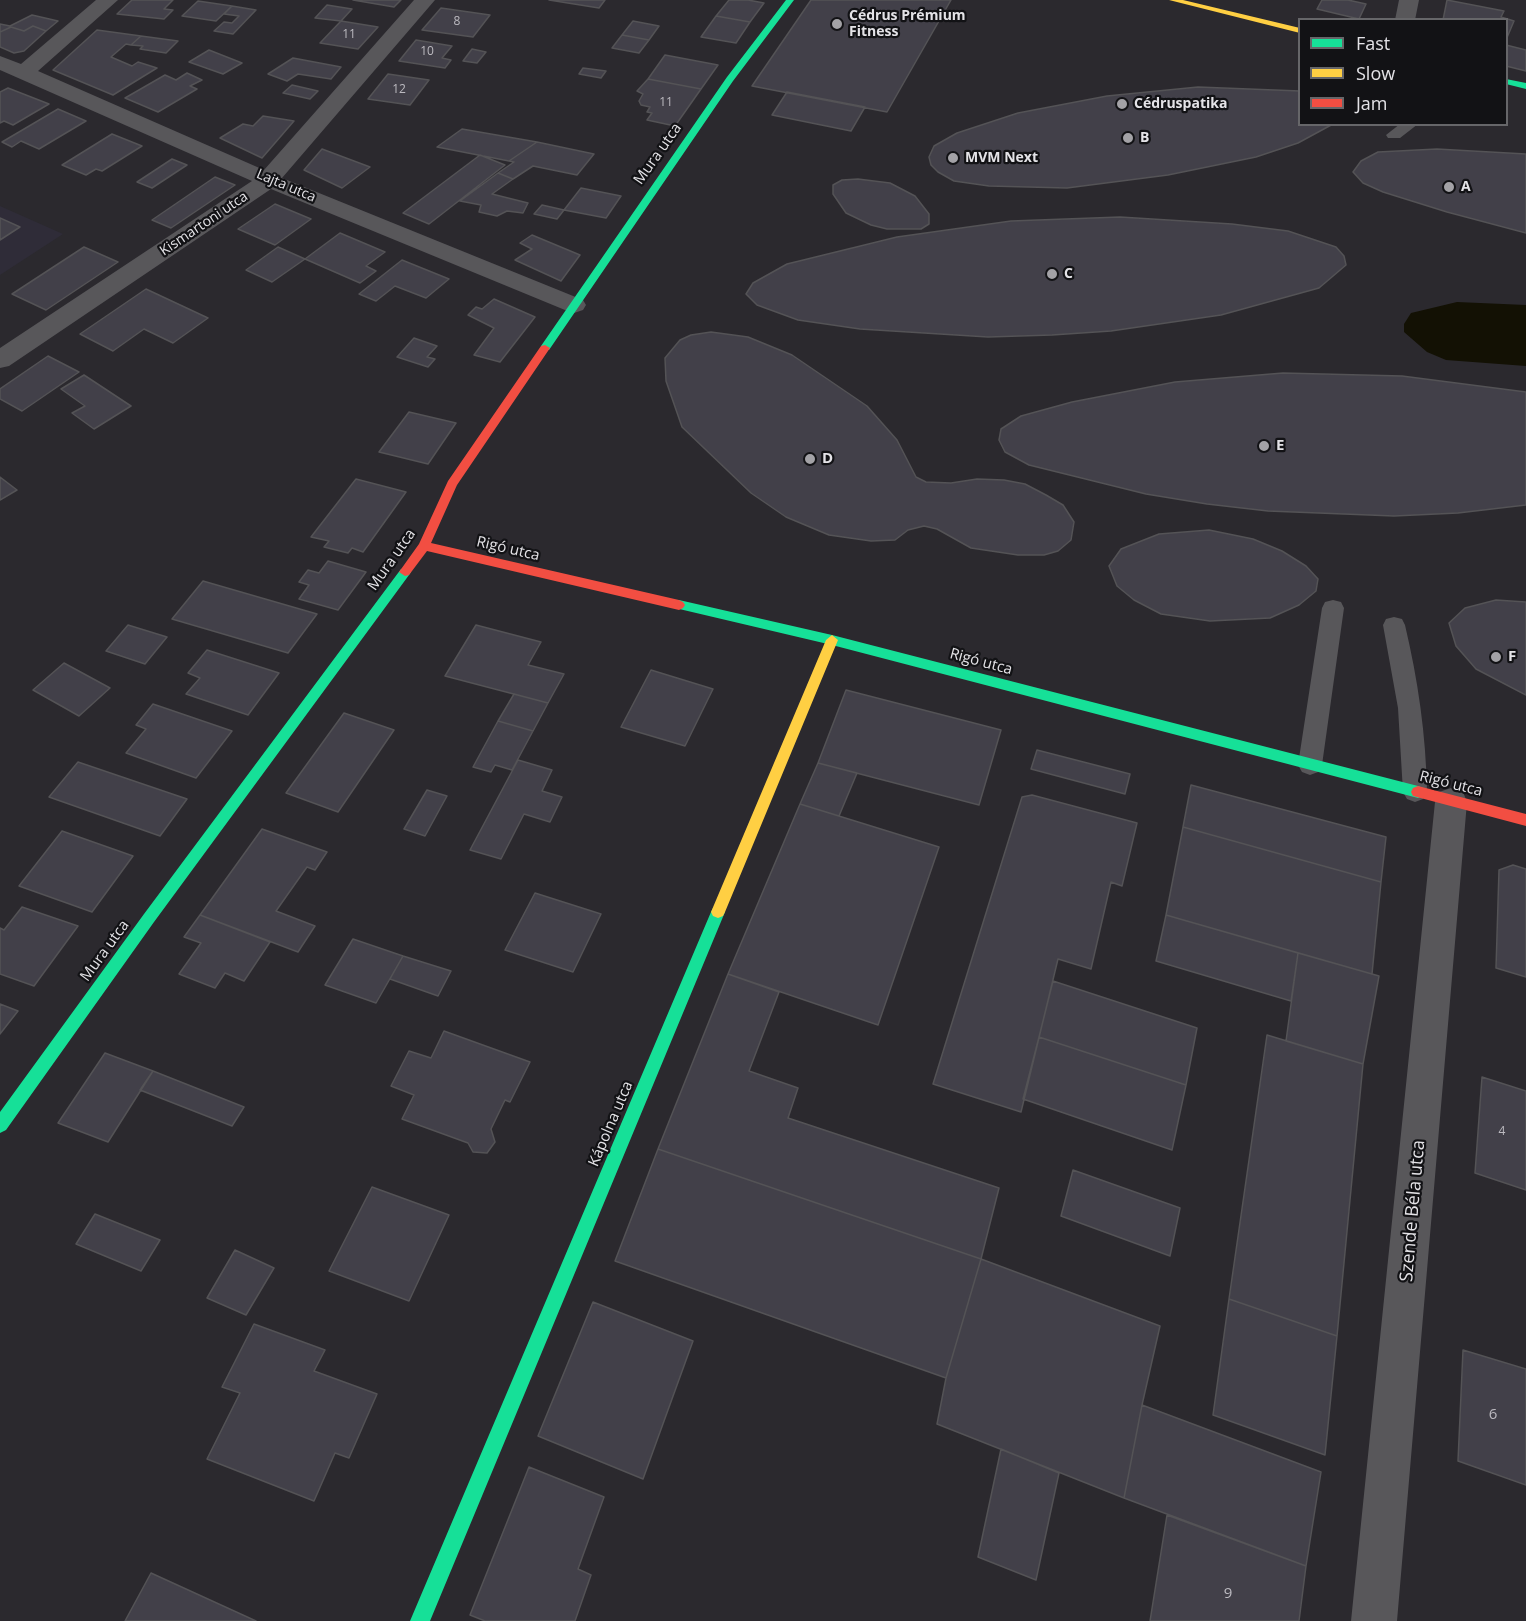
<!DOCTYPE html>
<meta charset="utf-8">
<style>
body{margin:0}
#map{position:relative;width:1526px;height:1621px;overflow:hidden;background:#2b292e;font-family:"Open Sans",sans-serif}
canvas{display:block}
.legend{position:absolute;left:1298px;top:18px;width:210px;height:108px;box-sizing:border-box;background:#121215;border:2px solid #666669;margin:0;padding:8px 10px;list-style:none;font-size:18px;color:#e4e3e7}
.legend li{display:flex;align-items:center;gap:12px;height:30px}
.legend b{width:30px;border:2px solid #666669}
</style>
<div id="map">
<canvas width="1526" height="1621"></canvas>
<ul class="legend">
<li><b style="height:8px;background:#16e098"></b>Fast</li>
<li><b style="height:8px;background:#ffcf43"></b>Slow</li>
<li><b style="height:8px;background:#f24e42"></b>Jam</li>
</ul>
</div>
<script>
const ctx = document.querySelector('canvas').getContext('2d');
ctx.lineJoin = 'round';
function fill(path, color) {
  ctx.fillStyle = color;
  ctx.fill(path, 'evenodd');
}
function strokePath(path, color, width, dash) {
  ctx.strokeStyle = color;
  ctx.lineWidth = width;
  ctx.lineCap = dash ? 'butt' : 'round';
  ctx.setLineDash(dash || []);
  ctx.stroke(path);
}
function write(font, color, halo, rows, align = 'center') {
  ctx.font = font + ' "Open Sans",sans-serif';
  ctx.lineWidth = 4.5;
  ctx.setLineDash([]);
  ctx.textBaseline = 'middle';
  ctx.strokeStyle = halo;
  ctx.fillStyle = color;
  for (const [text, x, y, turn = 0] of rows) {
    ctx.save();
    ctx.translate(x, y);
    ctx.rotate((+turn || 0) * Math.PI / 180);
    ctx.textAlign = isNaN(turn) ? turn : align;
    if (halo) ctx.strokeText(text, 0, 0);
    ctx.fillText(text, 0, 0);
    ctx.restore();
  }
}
fill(new Path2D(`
 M0 206 63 234 0 275Z`), '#2f2c38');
fill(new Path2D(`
 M1457 302 1526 305V366L1446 360 1427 352 1404 332V324L1411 313Z`), '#131104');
const building = new Path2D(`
 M132 0H173L164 9 173 10 164 19 117 14Z
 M353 0H401L394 7Z
 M549 0H605L599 8Z
 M729 0H748L764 3 750 22 716 16Z
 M811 0H951L887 112 752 86Z
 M1322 0H1348L1366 4 1359 19 1317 9Z
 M1447 0 1504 11 1501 17 1514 21 1506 40V20H1443Z
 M198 1 232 6 216 21 182 16Z
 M327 5 352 9 341 21 315 18Z
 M232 6 256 10 233 34 214 31 224 22 232 23 239 16 224 14Z
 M441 8 490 15 473 37 422 30Z
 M32 15 58 21 46 31 33 26 24 31 11 27 0 32V24L10 26Z
 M716 16 750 22 736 43 701 37Z
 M341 21 378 27 358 49 320 43Z
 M633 21 659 26 649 40 622 35Z
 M33 26 46 31 24 51 14 53 0 47V32L11 27 24 31Z
 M97 30 141 36 131 45 126 44 111 57 132 66 138 62 157 68 113 95 53 70Z
 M622 35 649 40 639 53 612 48Z
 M141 36 178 41 166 53 140 49 143 46 131 45Z
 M416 40 452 46 442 58 451 60 445 68 399 61Z
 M1506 45 1526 50V71L1506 66Z
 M472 49 486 52 477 63 463 61Z
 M209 50 242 63 223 74 189 62Z
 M665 55 718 65 701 89 648 79Z
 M293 58 341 67 331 79 298 74 287 81 268 74Z
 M583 68 606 71 601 78 579 74Z
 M187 73 202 80 190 86 197 89 158 112 125 98 165 75 176 80Z
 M388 74 429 80 410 105 368 99Z
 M648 79 701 89 675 126 647 120 652 113 647 112 650 107 641 105 639 101 643 94 637 91Z
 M292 85 318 91 310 99 283 93Z
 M1198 87 1300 91V124H1333L1298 143 1256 157 1168 175 1067 188 989 186 954 181 938 172 931 165 929 157 934 146 957 133 1018 113 1107 96Z
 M8 88 49 104 13 125 4 121 0 123V92Z
 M787 92 865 107 851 131 772 115Z
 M58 109 86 121 39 149 21 141 12 147 2 142Z
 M263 116 294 121 262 158 220 138 243 124 253 126Z
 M462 129 537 142 509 161 437 147Z
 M112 134 142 146 102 171 96 169 86 175 62 165Z
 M537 142 594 154 577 175 533 166 513 179 498 173 514 162 509 161Z
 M322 149 370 167 342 188 304 170Z
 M1437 149 1526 154V233L1447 212 1383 192 1363 183 1353 172 1361 161 1378 152Z
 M480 155 505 165 429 224 403 213Z
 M172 159 187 165 152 188 137 182Z
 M498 173 513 179 492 194 528 203 523 213 507 211 497 216 479 212 481 205 460 201Z
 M215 177 235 185 171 228 152 220Z
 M858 179 890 183 915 196 929 214V224L921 229H887L871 225 846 213 833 194V185L842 180Z
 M581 188 621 196 606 218 564 210Z
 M275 204 311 219 275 245 238 229Z
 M542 205 564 210 557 219 534 214Z
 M1120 217 1232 224 1288 231 1336 247 1344 256 1346 265 1319 288 1221 315 1111 331 1052 335 988 337 860 329 798 320 757 305 746 294 753 283 787 264 897 237 1011 221Z
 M0 218 20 227 0 240Z
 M340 233 385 252 366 266 376 271 360 283 305 259Z
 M532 235 580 255 561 281 515 260 532 249 520 243Z
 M84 247 118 262 46 310 12 294Z
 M278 247 305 259 272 282 246 270Z
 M402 260 449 279 426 298 395 286 376 301 359 294Z
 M146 289 208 318 173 343 144 329 113 351 80 334Z
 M494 299 535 317 500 362 474 355 494 328 468 315 476 307 482 309Z
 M711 332 748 337 792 355 867 406 897 440 916 477 926 482 951 483 977 479 1004 480 1025 484 1046 495 1063 505 1074 522 1071 540 1058 551 1044 555H1018L971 548 937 529 924 526 908 530 895 540 871 541 829 535 786 517 751 493 682 427 666 381 665 358 680 340 691 335Z
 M414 338 437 346 427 357 435 359 428 367 397 357Z
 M48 356 79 372 22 411 0 399V389Z
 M1283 373 1402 376 1526 392V505L1458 513 1394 516 1268 511 1207 504 1146 494 1029 465 1005 452 999 440 1001 429 1021 416 1072 402 1175 382Z
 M84 375 131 406 94 429 72 413 85 406 61 389Z
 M409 412 456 423 428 464 379 452Z
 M0 477 17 490 0 500Z
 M356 479 406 492 363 552 352 548 348 553 324 547 329 541 311 537Z
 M1209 530 1253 539 1282 551 1306 566 1318 579 1316 591 1299 605 1270 618 1210 621 1161 614 1134 600 1117 586 1109 566 1121 549 1159 534Z
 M328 561 366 572 338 610 299 599 309 585 299 582 308 570 319 573Z
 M203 581 317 614 288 653 172 619Z
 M1496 600 1526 602V695L1476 669 1456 646 1449 623 1465 608Z
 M128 625 167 637 145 664 106 651Z
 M476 625 541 642 528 665 564 674 548 703 445 676Z
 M207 650 279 673 248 715 186 694 200 678 188 673Z
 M64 663 110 688 79 716 33 690Z
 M651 670 713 689 685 746 621 727Z
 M846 690 1001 730 979 805 818 763Z
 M514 694 548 703 533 731 498 721Z
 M153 704 232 731 196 778 126 753 146 729 136 725Z
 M344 713 394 730 338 812 286 793Z
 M498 721 533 731 512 770 495 765 491 772 473 767Z
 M1037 750 1130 774 1125 794 1031 769Z
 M518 760 552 770 542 791 562 797 550 822 524 814 501 859 470 850Z
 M78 762 187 799 160 836 49 797Z
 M818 763 857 773 839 816 800 804Z
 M1191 785 1386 837 1381 882 1183 827Z
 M427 790 447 796 425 836 404 829Z
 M1032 795 1137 823 1122 886 1111 882 1091 969 1058 959 1021 1112 933 1084 1022 797Z
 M800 804 939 847 878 1025 728 974Z
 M1183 827 1381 882 1372 974 1166 915Z
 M262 829 327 852 315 870 307 867 276 911 315 926 298 952 200 915Z
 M62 831 133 856 92 912 19 886Z
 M1513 865 1526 869V977L1496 968 1499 870Z
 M535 893 601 914 573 972 505 950Z
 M22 907 78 926 34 986 0 974V928L4 930Z
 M200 915 270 942 244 981 225 973 215 988 179 974 201 943 184 937Z
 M1166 915 1298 953 1291 1001 1156 961Z
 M353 939 403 956 376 1003 325 985Z
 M1298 953 1379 976 1363 1064 1286 1041Z
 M403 956 451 971 438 996 390 979Z
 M728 974 779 992 749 1071 798 1088 788 1118 999 1188 981 1259 658 1149Z
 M1053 981 1197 1028 1186 1085 1039 1037Z
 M0 1004 18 1011 0 1034Z
 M444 1031 530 1062 510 1102 505 1100 491 1129 495 1142 487 1153 473 1152 468 1143 402 1119 414 1095 391 1086 409 1051 431 1058Z
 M1267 1035 1363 1064 1337 1336 1229 1299Z
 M1039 1037 1186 1085 1172 1150 1023 1099Z
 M105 1053 153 1071 108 1142 58 1123Z
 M153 1071 244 1107 232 1126 140 1090Z
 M1482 1077 1526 1091V1190L1475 1173Z
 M658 1149 981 1259 946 1378 615 1261Z
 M1073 1170 1180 1208 1170 1256 1061 1216Z
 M372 1187 449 1215 409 1301 329 1271Z
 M95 1214 160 1240 141 1271 76 1244Z
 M235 1250 274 1268 246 1315 207 1298Z
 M981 1259 1160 1326 1142 1405 1124 1498 937 1424 946 1378Z
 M1229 1299 1337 1336 1325 1455 1213 1415Z
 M593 1302 693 1341 643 1479 538 1436Z
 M254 1324 325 1350 314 1371 377 1394 349 1458 335 1453 314 1501 207 1459 240 1393 222 1387Z
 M1463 1350 1526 1369V1485L1458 1461Z
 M1142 1405 1321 1472 1306 1566 1124 1498Z
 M1001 1449 1059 1473 1036 1580 978 1557Z
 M529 1467 604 1497 578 1569 591 1575 575 1621H485L470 1615Z
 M1167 1515 1306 1566 1299 1621H1150Z
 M151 1573 256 1621H125Z`);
fill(building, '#424049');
strokePath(building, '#545356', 1.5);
fill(new Path2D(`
 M1400 124H1418L1400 138H1388L1386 135Z
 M1333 600 1341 602 1344 608 1322 765 1318 772 1310 775 1302 772 1298 765 1322 608 1325 602Z
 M1394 617 1402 619 1405 625C1418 680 1426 735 1427 792L1423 799 1415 802 1407 799 1403 792 1398 708 1383 625 1386 619Z`), '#58575a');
fill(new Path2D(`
 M96 0H118L38 71 264 170 414 0H435L282 178 583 300 586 305 583 310 574 313 565 310 271 189 9 366 0 368V348L252 181 0 70V56L21 64Z
 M1399 0H1419L1415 20H1395Z
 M1451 788 1463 792 1467 802 1397 1621H1351L1435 802 1439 792Z`), '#58575a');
fill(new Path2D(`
 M786 0H794L733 81 549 350H541V346L727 77Z
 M1506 79 1526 83V89L1506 84Z
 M405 568 409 569 411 572 409 575 154 922 6 1130 0 1133V1112L144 914 401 569Z
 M679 600 832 635 1418 786 1423 788 1425 792 1423 796 1418 798 832 645 675 608 673 605 675 602Z
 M718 906 723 908 725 912 430 1621H410L711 912 713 908Z`), '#16e098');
fill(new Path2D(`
 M1169 0H1183L1300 28V33Z
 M832 635 838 640 725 912 723 916 718 918 713 916 711 912 826 640Z`), '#ffcf43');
fill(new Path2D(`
 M545 345 550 348 457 485 431 543 679 600 683 602 685 605 683 608 679 610 427 551 409 575 405 576 399 572 419 544 448 481 541 346Z
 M1418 786 1526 814V826L1413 796 1411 792 1413 788Z`), '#f24e42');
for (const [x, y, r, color] of [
 [837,24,6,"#a3a2a6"],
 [1122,104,6,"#a3a2a6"],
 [1128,138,6,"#a3a2a6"],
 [953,158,6,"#a3a2a6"],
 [1449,187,6,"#a3a2a6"],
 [1052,274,6,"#a3a2a6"],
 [1264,446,6,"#a3a2a6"],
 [810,459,6,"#a3a2a6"],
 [1496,657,6,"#a3a2a6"]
]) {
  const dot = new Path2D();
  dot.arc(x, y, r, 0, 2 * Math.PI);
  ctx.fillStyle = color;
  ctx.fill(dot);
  strokePath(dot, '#121215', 2);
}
write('12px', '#bcbac0', null, [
 ["8",457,22],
 ["11",349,35],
 ["10",427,52],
 ["12",399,90],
 ["11",666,103],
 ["4",1502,1132]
]);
write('bold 14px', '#e4e3e7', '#121215', [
 ["Cédrus Prémium",849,16],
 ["Fitness",849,32],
 ["Cédruspatika",1134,104],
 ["B",1140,138],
 ["MVM Next",965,158],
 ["A",1461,187],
 ["C",1064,274]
], 'left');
write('14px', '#e4e3e7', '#121215', [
 ["Lajta utca",286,186,23],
 ["Kismartoni utca",204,224,-34]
]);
write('15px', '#e4e3e7', '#121215', [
 ["Mura utca",658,154,-55],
 ["Rigó utca",508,549,13],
 ["Mura utca",392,560,-55],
 ["Rigó utca",981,662,15],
 ["Rigó utca",1451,784,14],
 ["Mura utca",105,951,-54],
 ["Kápolna utca",611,1124,-67]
]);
write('bold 15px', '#e4e3e7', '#121215', [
 ["E",1276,446],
 ["D",822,459],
 ["F",1508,657]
], 'left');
write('15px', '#bcbac0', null, [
 ["6",1493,1415],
 ["9",1228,1594]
]);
write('18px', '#e4e3e7', '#121215', [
 ["Szende Béla utca",1413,1211,-85]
]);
</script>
